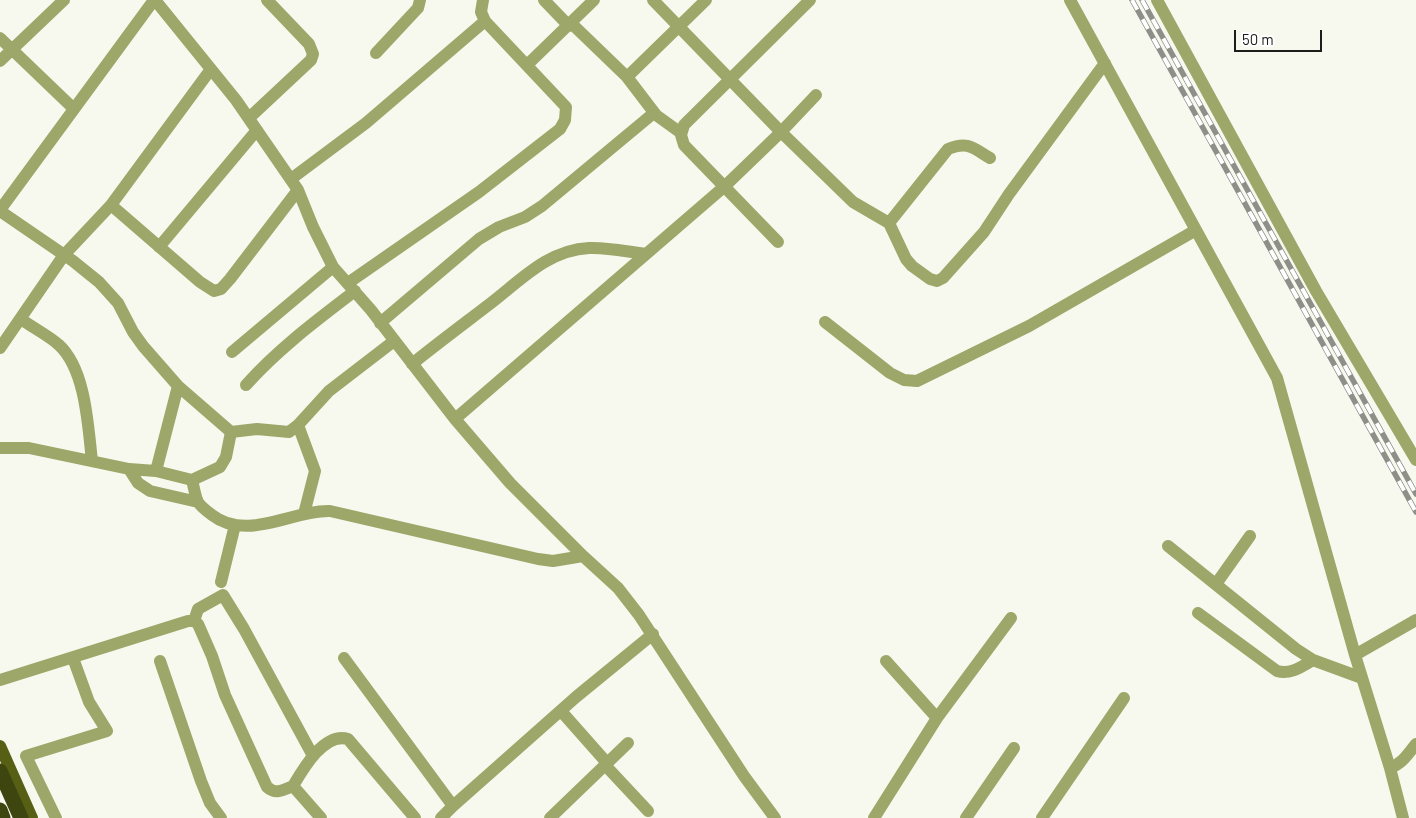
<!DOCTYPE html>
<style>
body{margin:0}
#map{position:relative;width:1416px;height:818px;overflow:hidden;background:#f7f9ef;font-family:Barlow,sans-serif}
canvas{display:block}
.scale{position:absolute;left:1234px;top:30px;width:88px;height:22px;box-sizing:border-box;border:2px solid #1d1d1a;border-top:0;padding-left:6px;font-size:15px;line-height:18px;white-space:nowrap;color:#1d1d1a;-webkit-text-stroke:4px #fff;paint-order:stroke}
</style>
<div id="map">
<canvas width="1416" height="818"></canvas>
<div class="scale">50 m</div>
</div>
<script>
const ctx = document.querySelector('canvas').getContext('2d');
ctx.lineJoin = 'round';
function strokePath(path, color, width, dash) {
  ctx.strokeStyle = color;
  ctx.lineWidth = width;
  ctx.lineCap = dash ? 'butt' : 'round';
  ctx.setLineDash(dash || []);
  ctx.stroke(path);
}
strokePath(new Path2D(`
 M155 0 236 100 298 190 313 227 333 267 371 310 455 419 510 483 583 556 618 588 639 615 744 776 775 818
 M544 0 569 26
 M653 0 781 132 853 202 889 223 906 259 912 266 930 279 937 281 943 278 984 232 1009 194 1105 63
 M1070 0 1277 378 1355 655 1390 768 1403 818
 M1157 0 1316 291 1416 460
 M571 23 627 77 656 115 681 133
 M0 38 74 109
 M376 53 418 8 420 0
 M0 61 64 0
 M527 65 594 0
 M627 77 706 0
 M249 118 311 60 313 54 309 44 267 0
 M291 179 366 123 485 21 481 12 483 0
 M111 205 200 282 214 291 221 289 230 279 298 190
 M0 210 154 0
 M0 211 73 261 99 282 118 303 133 332 143 346 178 386 156 471
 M889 223 948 149C968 141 973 148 990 158
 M778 242 684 145 681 135 684 125 810 0
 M159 247 257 130
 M348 283 479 192 560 129 565 120 566 107 485 21
 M21 319C33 328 48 335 59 345 86 370 88 427 92 461
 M825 322 890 373 904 380 917 381 1029 326 1196 230
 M380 323 479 239 499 227 525 217 542 206 649 117
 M0 348 64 255 111 205 211 69
 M232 352 333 267
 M412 364C438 343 465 323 491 303 521 280 548 250 589 248 608 247 628 252 646 254
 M246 385C278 349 317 320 355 291
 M178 386 231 432 226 457 220 467 192 480
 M455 419 725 186 781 132 816 95
 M298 425 315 471 304 514
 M231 432 257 429 289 432 298 425 329 391 394 341
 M0 448H29L129 469 156 471 192 480C194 487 195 496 198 502 201 507 208 512 212 515 247 542 292 510 330 511L538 559 553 561 583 556
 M129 469 138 483 150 491 198 502
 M1168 546 1296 649 1313 660 1362 678
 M221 582 235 525
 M1216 584 1250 536
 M1198 613 1277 671C1290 675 1301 667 1313 660
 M194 621 198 609 223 595 244 629 313 756
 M1355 655 1416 620
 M344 658 453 806
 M160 661 201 781 210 803 221 818
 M886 661 937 718
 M0 680 188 621H194L198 624 212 656 225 695 267 787C276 795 283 790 293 786L321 818
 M561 711 607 763
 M605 765 648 811
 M1390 768C1402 764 1408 754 1416 744
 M293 786C303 769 324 732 348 739L415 818
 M56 818 26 756 107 731 89 702 73 658
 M441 818 453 806 576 697 653 634
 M550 818 628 743
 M874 818 937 718 1011 618
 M966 818 1014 748
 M1042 818 1124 698`), '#9da769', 12);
strokePath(new Path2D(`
 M0 746 32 818`), '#565f13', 12);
strokePath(new Path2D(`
 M0 771 21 818
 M0 810 3 818`), '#3e450e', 15);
const rail = new Path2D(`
 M1132 0 1416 512
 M1142 0 1416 494`);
strokePath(rail, '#8e8f89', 5.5);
strokePath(rail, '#fff', 4, [11]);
</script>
